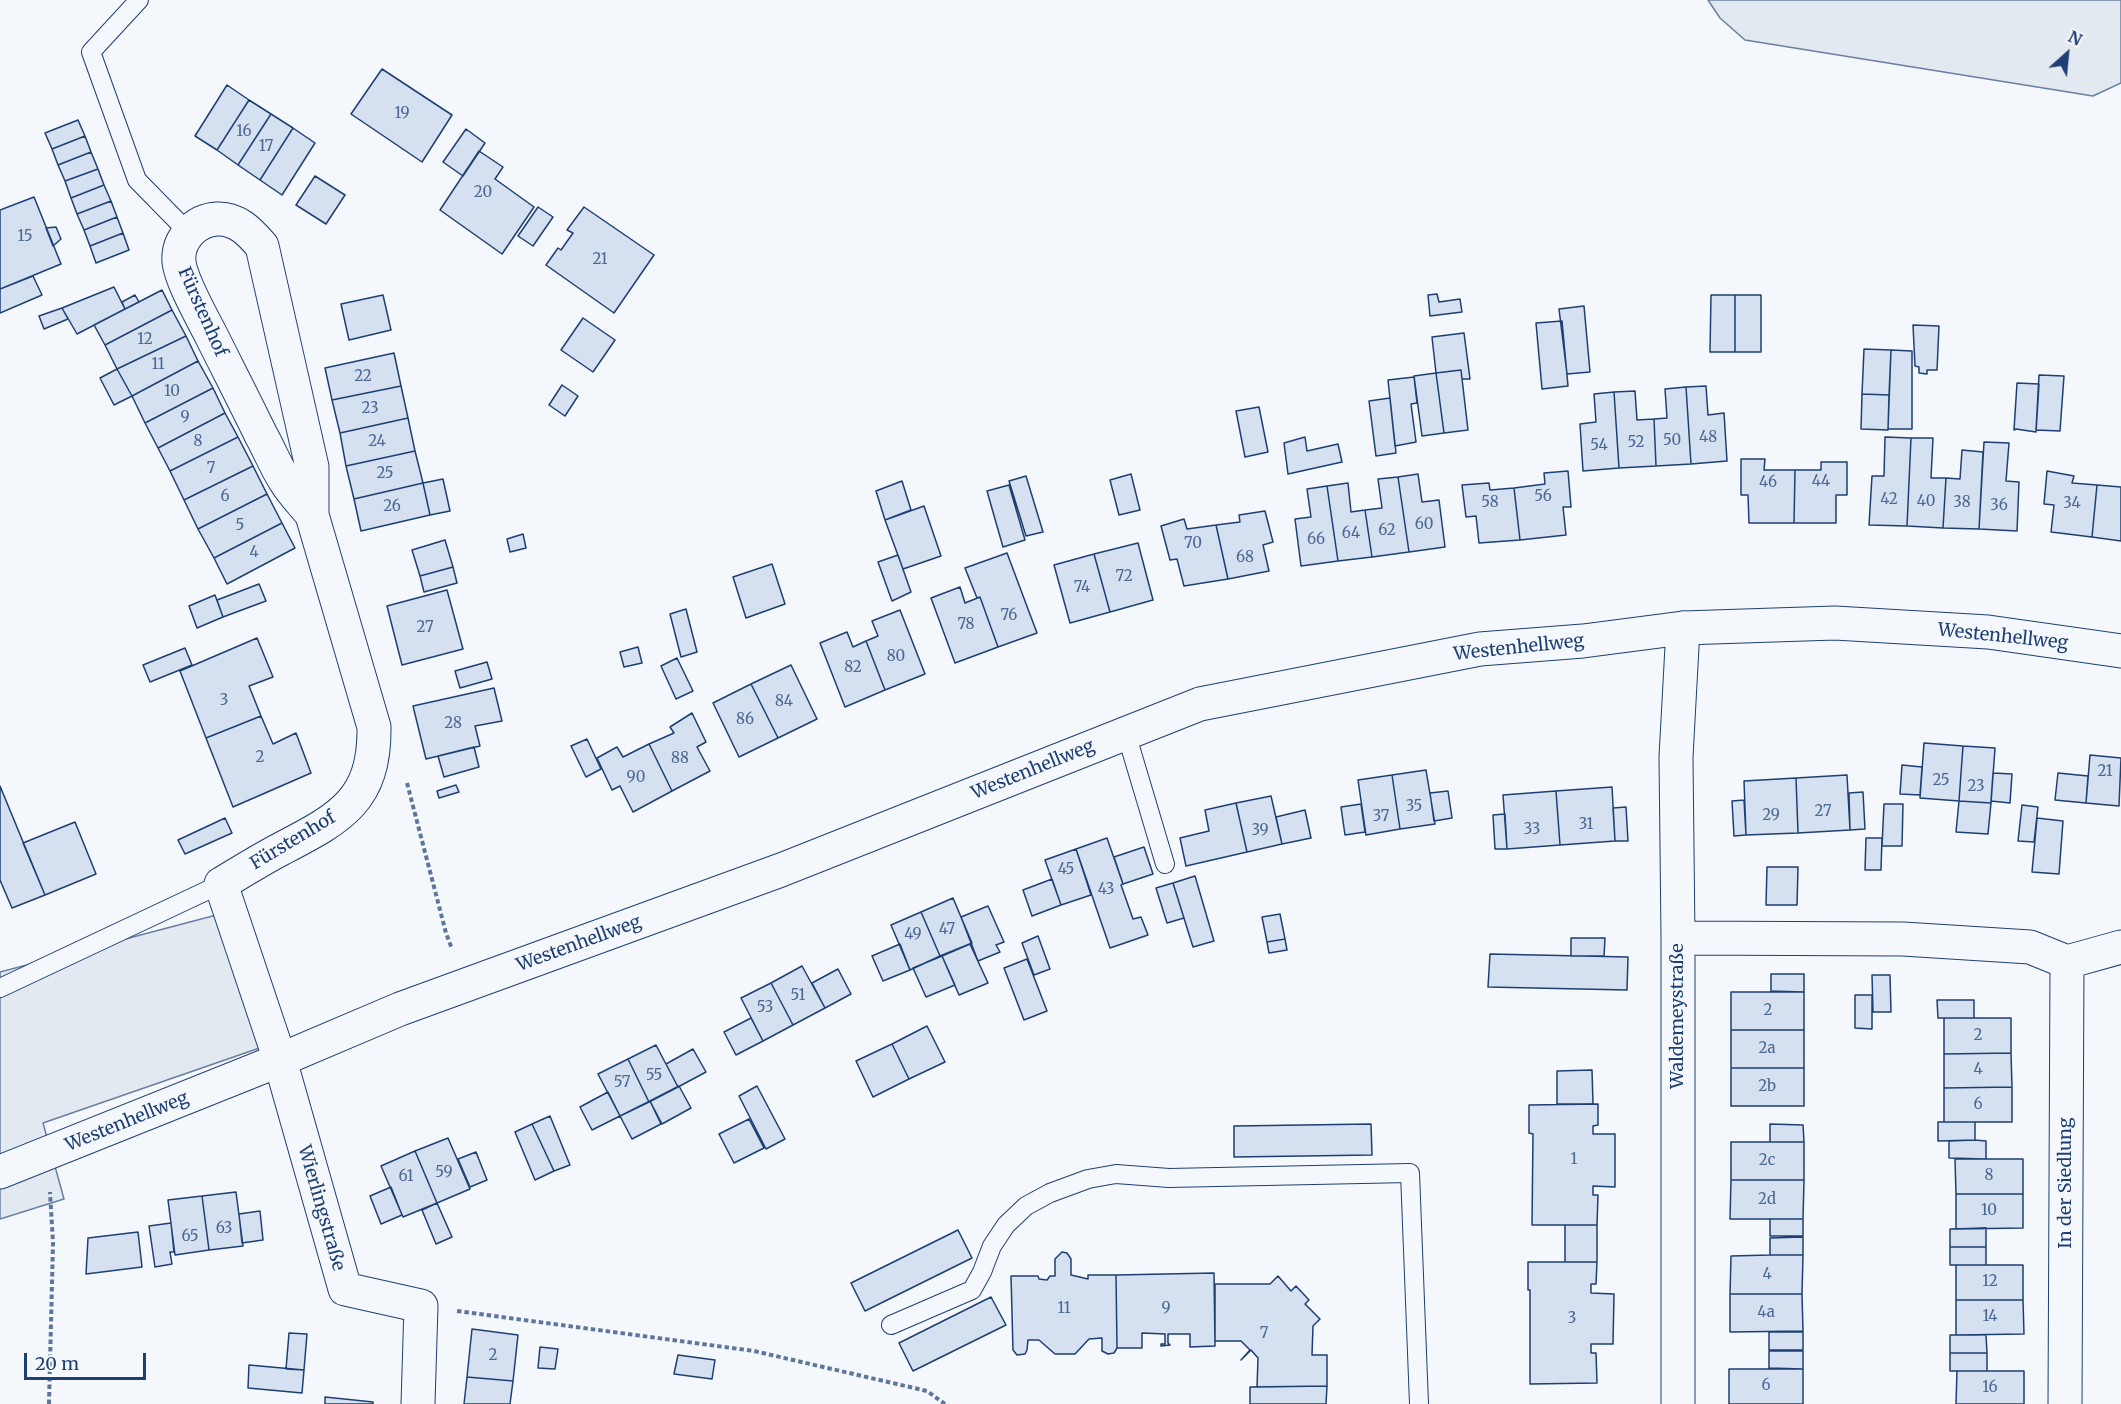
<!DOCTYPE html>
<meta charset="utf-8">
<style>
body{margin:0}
#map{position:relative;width:2121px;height:1404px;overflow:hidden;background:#f4f7fb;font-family:Merriweather,serif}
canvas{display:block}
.north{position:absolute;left:2037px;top:24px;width:60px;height:60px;-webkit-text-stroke:4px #f4f7fb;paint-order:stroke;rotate:27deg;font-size:16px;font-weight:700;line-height:24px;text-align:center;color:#1d3f73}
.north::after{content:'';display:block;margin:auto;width:21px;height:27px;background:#1d3f73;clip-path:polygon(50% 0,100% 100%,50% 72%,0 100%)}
.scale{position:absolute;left:24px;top:1353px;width:122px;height:27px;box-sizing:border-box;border:3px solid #1d3f73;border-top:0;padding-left:8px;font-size:18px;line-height:21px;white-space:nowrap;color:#1d3f73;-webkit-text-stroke:4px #f4f7fb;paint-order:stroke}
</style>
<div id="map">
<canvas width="2121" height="1404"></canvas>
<div class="north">N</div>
<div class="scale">20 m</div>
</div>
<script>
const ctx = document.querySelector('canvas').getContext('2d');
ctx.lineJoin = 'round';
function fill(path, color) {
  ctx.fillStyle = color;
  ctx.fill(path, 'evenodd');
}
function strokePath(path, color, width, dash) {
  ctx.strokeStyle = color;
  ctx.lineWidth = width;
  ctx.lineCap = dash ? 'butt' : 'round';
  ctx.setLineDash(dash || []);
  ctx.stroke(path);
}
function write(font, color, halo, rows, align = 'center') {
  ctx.font = font + ' Merriweather,serif';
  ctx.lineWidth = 4.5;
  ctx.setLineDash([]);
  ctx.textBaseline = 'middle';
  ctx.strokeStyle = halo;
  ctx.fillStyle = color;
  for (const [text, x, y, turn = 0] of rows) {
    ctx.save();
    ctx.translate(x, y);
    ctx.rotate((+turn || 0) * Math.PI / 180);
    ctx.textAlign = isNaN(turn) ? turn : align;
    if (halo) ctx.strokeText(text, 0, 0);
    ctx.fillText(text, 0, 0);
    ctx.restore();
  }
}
const green = new Path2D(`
 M1708 0H2121V83L2093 96 1745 40 1720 18Z
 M224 913 271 1044 43 1123 64 1199 0 1219V972Z`);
fill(green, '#e3e9f0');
strokePath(green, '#687fa3', 1.5);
const building = new Path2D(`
 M382 69 452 115 422 162 351 114Z
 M227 85 249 100 217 150 195 136Z
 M249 100 271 114 238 165 217 150Z
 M271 114 293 128 260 180 238 165Z
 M78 120 85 136 52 149 45 133Z
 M293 128 315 143 282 195 260 180Z
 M466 129 485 143 463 176 443 162Z
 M85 136 91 152 58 165 52 149Z
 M479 151 503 167 495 179 534 207 502 254 440 210Z
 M91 152 98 169 65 181 58 165Z
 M98 169 104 185 71 198 65 181Z
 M315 176 345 195 326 224 296 205Z
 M104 185 111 201 77 214 71 198Z
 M34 197 61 264 0 289V210Z
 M111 201 117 217 84 230 77 214Z
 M538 207 553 217 533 246 518 236Z
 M584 207 654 255 614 313 546 265 558 248 561 250 573 233 567 230Z
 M117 217 123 233 90 246 84 230Z
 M56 227 61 239 53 246 46 228Z
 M123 233 129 250 96 263 90 246Z
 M33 276 42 295 0 313V289Z
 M114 287 125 309 77 334 62 308Z
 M162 290 172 310 105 345 94 325Z
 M1437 294 1439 302 1460 299 1462 312 1430 316 1428 295Z
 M135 295 139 302 125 309 122 302Z
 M383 295 391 330 349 340 341 304Z
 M1711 295H1735V352H1710Z
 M1735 295H1761V352H1735Z
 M1584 306 1590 372 1567 374 1559 309Z
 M62 308 68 319 44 329 39 316Z
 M172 310 186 336 117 369 105 345Z
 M583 318 615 340 593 372 561 350Z
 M1562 321 1568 386 1542 389 1536 323Z
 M1913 325 1939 326 1937 370H1927V374L1919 373V367L1915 366Z
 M1464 333 1470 379H1462L1461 370 1436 373 1432 337Z
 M186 336 198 361 132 396 117 369Z
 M1864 349 1891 350 1889 395 1862 394Z
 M1891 350 1912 351V429H1888Z
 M394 353 401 386 332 400 325 368Z
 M198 361 213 388 145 423 132 396Z
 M117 369 132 396 114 405 100 378Z
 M1461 370 1468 430 1444 433 1436 373Z
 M1436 373 1444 433 1422 436 1414 376Z
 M2039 375 2064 376 2060 431 2036 430Z
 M1414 377 1417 403 1411 404 1416 442 1395 446 1388 380Z
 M2017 383 2039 384 2036 432 2016 429 2014 430Z
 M562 385 578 396 565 416 549 405Z
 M401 386 408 418 340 433 332 400Z
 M1706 386 1708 415 1724 413 1727 461 1691 464 1686 387Z
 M1686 387 1691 464 1656 466 1654 419 1667 418 1665 389Z
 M213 388 225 413 158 448 145 423Z
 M1635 391 1637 420 1654 419 1656 466 1619 468 1614 392Z
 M1614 392 1619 468 1583 471 1580 424 1596 422 1594 394Z
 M1862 394 1889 395 1888 430 1861 429Z
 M1390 398 1396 453 1376 456 1369 401Z
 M1259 407 1268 452 1245 457 1236 411Z
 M225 413 238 437 170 471 158 448Z
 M408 418 415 451 346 466 340 433Z
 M238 437 253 466 184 500 170 471Z
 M1305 437 1307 451 1338 444 1342 462 1288 474 1284 443Z
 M1885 437 1911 438 1907 526 1869 525 1872 476H1884Z
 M1911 438H1933L1931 478H1946L1943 528 1907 526Z
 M1984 442 2009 443 2006 481 2019 482 2017 531 1979 529Z
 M1962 450 1983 452 1979 529 1943 528 1946 478 1960 479Z
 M415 451 423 483 354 499 346 466Z
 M1741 459H1765L1764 470H1795L1794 523H1749L1748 495H1741Z
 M1821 462H1847V495H1836V523H1794L1795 470H1821Z
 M253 466 267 494 198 529 184 500Z
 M1568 471 1571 507H1563L1566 535 1520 540 1514 488 1545 484 1544 473Z
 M2047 471 2074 476 2072 483 2097 485 2092 537 2051 532 2054 505 2044 504Z
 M1131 474 1140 510 1119 515 1110 480Z
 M1418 474 1422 502 1439 500 1445 547 1409 552 1398 477Z
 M1026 476 1043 532 1026 536 1009 481Z
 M1398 477 1409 552 1372 557 1365 510 1382 508 1378 479Z
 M443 479 450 511 430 515 423 483Z
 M902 481 911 510 885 520 876 491Z
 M423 483 430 515 361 531 354 499Z
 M1348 483 1351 512 1365 510 1372 557 1338 561 1327 486Z
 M1489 483 1490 490 1514 488 1520 540 1479 543 1476 516 1466 517 1462 485Z
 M1009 485 1025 540 1003 547 987 491Z
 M2097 485 2121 487V541L2092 537Z
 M1327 486 1338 561 1301 566 1295 519 1311 517 1307 489Z
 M267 494 282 523 214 558 198 529Z
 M924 506 941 556 903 569 885 520Z
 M1265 511 1273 542 1263 545 1269 571 1228 579 1216 525 1240 522 1239 515Z
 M1184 519 1187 529 1216 525 1228 579 1184 586 1177 559 1170 560 1161 526Z
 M282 523 295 548 227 584 214 558Z
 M523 534 526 548 510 552 507 539Z
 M445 540 453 567 420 576 412 550Z
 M1138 543 1153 600 1110 612 1094 554Z
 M1007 553 1037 633 998 647 980 597 977 598 965 568Z
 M1094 554 1110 612 1070 623 1054 565Z
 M898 555 911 592 892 601 878 562Z
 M772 564 785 604 746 618 733 577Z
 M453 567 457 583 424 592 420 576Z
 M259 584 266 601 223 617 217 600Z
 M960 587 965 603 980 597 998 647 955 663 931 598Z
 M447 590 463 649 402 665 387 606Z
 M215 595 223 617 197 628 189 606Z
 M686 609 697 652 681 657 670 614Z
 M900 610 925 674 885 690 866 641 878 636 872 621Z
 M847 632 853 647 866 641 885 690 845 707 820 643Z
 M257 638 273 677 249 686 261 716 206 738 180 671Z
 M638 647 642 663 624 667 620 652Z
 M185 648 192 665 150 682 143 665Z
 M677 658 693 691 676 699 661 666Z
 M487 662 492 679 460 688 455 671Z
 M791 665 817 719 778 738 751 684Z
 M751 684 778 738 739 757 713 703Z
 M494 688 502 721 475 726 480 746 426 759 413 706Z
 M692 713 706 742 697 747 710 771 672 791 649 744 674 733 670 727Z
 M261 716 273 744 296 733 311 773 233 807 206 738Z
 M587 739 601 769 586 777 571 746Z
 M1924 743 1963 746 1959 801 1920 798Z
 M649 744 672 791 633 812 620 786 612 790 597 758 617 747 623 757Z
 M1963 746 1995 748 1991 803 1959 801Z
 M474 747 479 767 444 777 438 756Z
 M2090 755 2121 758 2119 806 2086 803Z
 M1902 765 1922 767 1920 795 1900 794Z
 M1426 770 1435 824 1400 829 1392 775Z
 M1993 773 2012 774 2010 803 1991 801Z
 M2058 773 2088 776 2086 803 2055 800Z
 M1392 775 1400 829 1366 835 1358 780Z
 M1847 775 1850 830 1798 833 1796 778Z
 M1796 778 1798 833 1746 835 1744 781Z
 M456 785 459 792 439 798 437 791Z
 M0 786 45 895 12 908 0 880Z
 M1612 787 1615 841 1560 845 1556 791Z
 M1448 791 1452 818 1434 821 1430 793Z
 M1556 791 1560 845 1507 849 1503 795Z
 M1863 792 1865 829 1850 830 1849 793Z
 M1271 796 1282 844 1247 852 1236 803Z
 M1744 800 1746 835 1734 836 1732 801Z
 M1959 801 1991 803 1988 834 1956 832Z
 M1236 803 1247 852 1186 866 1180 838 1209 831 1205 810Z
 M1361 804 1365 832 1345 835 1341 807Z
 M1884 804H1903L1902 846H1882Z
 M2022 805 2038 807 2034 842 2018 841Z
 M1626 807 1628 841H1615L1613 808Z
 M1305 810 1311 838 1282 844 1276 817Z
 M1505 814 1507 849H1495L1493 815Z
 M225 818 232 833 185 854 178 840Z
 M2037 818 2063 821 2059 874 2032 872Z
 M75 822 96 874 45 895 23 843Z
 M1107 838 1123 884 1121 885 1133 919 1141 917 1148 935 1110 948 1076 849Z
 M1866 838H1882L1881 870H1865Z
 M1144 847 1153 874 1123 884 1114 857Z
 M1076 849 1091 895 1061 905 1045 860Z
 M1767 867H1798L1797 905H1766Z
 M1195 876 1214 941 1193 947 1173 883Z
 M1052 879 1061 905 1032 916 1023 890Z
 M1173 883 1184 918 1167 923 1156 888Z
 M953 898 972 943 940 956 921 912Z
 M988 906 1004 942 996 945 1000 952 978 961 961 917Z
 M921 912 940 956 910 970 891 925Z
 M1280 914 1285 939 1267 942 1262 917Z
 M1038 936 1050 969 1034 975 1022 943Z
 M1571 938H1605L1604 956H1571Z
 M1285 939 1287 950 1269 953 1267 942Z
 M900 944 910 970 883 981 872 956Z
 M970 944 988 983 959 995 942 956Z
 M1490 954 1628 957 1627 990 1488 987Z
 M942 956 955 985 926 997 913 968Z
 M1027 959 1047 1011 1024 1020 1004 968Z
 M802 966 825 1008 793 1025 771 983Z
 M838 969 851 994 825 1008 812 983Z
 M1771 974H1804V992L1771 991Z
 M1872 975H1890L1891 1012H1873Z
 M771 983 793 1025 763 1041 741 998Z
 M1731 992H1804V1030H1731Z
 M1855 995H1872V1029L1855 1028Z
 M1937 1000H1974V1018H1938Z
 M751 1018 763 1041 736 1055 724 1032Z
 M1944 1018H2011V1053L1944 1054Z
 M927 1026 945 1062 909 1079 892 1044Z
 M1731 1030H1804V1068H1731Z
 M892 1044 909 1079 873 1097 856 1061Z
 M656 1045 678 1087 649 1102 628 1059Z
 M693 1049 706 1072 678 1087 666 1064Z
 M2011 1053 2012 1087 1944 1088V1054Z
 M628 1059 649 1102 620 1116 598 1074Z
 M1731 1068H1804V1106H1731Z
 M1592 1070 1593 1104H1557V1071Z
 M679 1086 691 1108 662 1124 650 1101Z
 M757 1086 785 1139 766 1149 739 1096Z
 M2012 1087V1122H1944V1088Z
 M608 1092 620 1116 592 1130 580 1107Z
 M650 1101 661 1124 632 1139 620 1116Z
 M1598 1104V1125L1593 1126V1134H1615V1187L1593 1186V1195H1598L1597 1225H1532L1533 1134 1529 1133V1105Z
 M550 1116 570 1165 554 1171 532 1124Z
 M749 1119 764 1148 734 1163 719 1134Z
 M1938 1122H1975V1140L1938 1141Z
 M532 1124 554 1171 535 1180 515 1132Z
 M1371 1124 1372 1155 1234 1157V1126Z
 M1770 1124 1803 1125 1804 1142H1770Z
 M448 1138 470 1189 437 1203 415 1151Z
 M1975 1140 1986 1141V1159L1949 1158V1141Z
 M1731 1142H1804V1180H1731Z
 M415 1151 437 1203 403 1217 381 1166Z
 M476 1152 487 1180 470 1187 458 1159Z
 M1955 1159H2023V1194H1956Z
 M1731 1180H1804L1803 1219H1730Z
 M391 1187 402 1215 381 1224 370 1196Z
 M236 1192 243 1246 209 1250 202 1196Z
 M1956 1194H2023V1228L1956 1229Z
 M202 1196 209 1250 175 1255 168 1200Z
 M437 1203 452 1237 436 1244 422 1210Z
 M260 1211 263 1240 242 1243 239 1214Z
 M1770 1219H1803V1236H1770Z
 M171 1223 174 1252H170L172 1264 155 1267 149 1226Z
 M1565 1225H1597V1262H1565Z
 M1986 1228V1247H1950V1229Z
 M958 1230 972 1258 865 1311 851 1283Z
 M138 1232 142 1267 86 1274 88 1238Z
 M1803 1237V1255H1770V1238Z
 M1950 1247H1986V1265H1950Z
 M1062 1252 1067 1253 1071 1259V1275L1088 1279V1275H1116L1117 1348 1114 1353 1108 1354 1102 1351V1338L1089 1339 1075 1354H1055L1039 1340H1028L1027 1350 1025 1354 1017 1355 1013 1350 1011 1276H1038L1039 1279 1047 1280 1050 1276H1055V1259Z
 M1770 1255H1803L1802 1294H1730L1731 1256Z
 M1528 1262H1597L1596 1284H1591V1293L1614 1294 1613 1344H1591V1353H1596L1597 1383 1530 1384V1290H1528Z
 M1956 1265H2023V1300H1956Z
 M1214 1273 1215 1346 1190 1347V1334H1168V1343L1170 1345 1161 1346V1344H1165V1334L1142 1333V1348H1117L1116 1275Z
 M1278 1276 1291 1291 1296 1286 1309 1300 1305 1304 1320 1319 1313 1326 1312 1355H1327V1386L1257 1387 1258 1358 1251 1350 1241 1360 1250 1350 1241 1341H1215V1284H1270Z
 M1730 1294H1802L1803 1331 1730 1332Z
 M991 1297 1006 1325 913 1371 899 1343Z
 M1956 1300H2023L2024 1334 1956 1335Z
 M472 1329 518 1335 513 1381 467 1377Z
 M1769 1332H1803V1350H1769Z
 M289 1333 307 1334 304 1370 286 1369Z
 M1950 1335H1986L1987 1353H1950Z
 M540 1347 558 1349 555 1369 538 1368Z
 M1769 1351H1803V1369L1769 1368Z
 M1950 1353H1987V1371H1950Z
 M678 1355 715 1360 712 1379 674 1374Z
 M249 1365 304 1370 302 1393 248 1388Z
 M1729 1369H1803V1404H1729Z
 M1957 1371H2024V1404H1956Z
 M467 1377 513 1381 510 1404H464Z
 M1327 1386 1326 1404H1250V1387Z
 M325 1397 373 1402V1404H325Z`);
fill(building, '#d5e0f0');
strokePath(building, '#1d3f73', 1.5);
const lane = new Path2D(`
 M139 0 91 52 137 180 188 232
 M1126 733 1165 864
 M0 988 221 884
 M891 1325 972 1290 982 1272 992 1246 1006 1225 1026 1206 1050 1193 1088 1179 1116 1174 1169 1178 1410 1173 1419 1404`);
const street = new Path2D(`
 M312 515C303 503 291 492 284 479 275 465 269 449 261 435 245 402 228 369 212 337 203 319 181 281 179 262 177 240 195 220 217 219 237 218 250 232 262 246L312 467V515L374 727C375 801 340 818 281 849 260 860 241 872 221 884L280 1060 345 1289 421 1306 418 1404
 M1678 938 1903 939 2030 947 2067 962 2121 947
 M1678 1404V938L1676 757 1683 628
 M2065 1404 2067 962`);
const secondary = new Path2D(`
 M0 1172 280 1060 400 1009 781 870 1200 704 1480 649 1583 641 1683 628 1835 623 1988 632 2121 651`);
strokePath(lane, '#1d3f73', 20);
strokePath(street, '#1d3f73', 35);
strokePath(secondary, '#1d3f73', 35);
strokePath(new Path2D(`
 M407 783 446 933 452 949
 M457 1311 754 1351 927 1391 945 1404
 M49 1404 53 1243 50 1192`), '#5e769c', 4, [4.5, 3]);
strokePath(lane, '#f4f7fb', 18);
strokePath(street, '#f4f7fb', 33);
strokePath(secondary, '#f4f7fb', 33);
write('15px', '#4b6792', null, [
 ["19",402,114],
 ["16",244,132],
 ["17",266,147],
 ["20",483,193],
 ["15",25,237],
 ["21",600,260],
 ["12",145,340],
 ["11",158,365],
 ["22",363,377],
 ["10",172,392],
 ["23",370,409],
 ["9",185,418],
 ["48",1708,438],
 ["50",1672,441],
 ["8",198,442],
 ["24",377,442],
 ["52",1636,443],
 ["54",1599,446],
 ["7",211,469],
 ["25",385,474],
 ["44",1821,482],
 ["46",1768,483],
 ["6",225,497],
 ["56",1543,497],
 ["42",1889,500],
 ["40",1926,502],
 ["58",1490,503],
 ["38",1962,503],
 ["34",2072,504],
 ["36",1999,506],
 ["26",392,507],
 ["60",1424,525],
 ["5",240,526],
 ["62",1387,531],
 ["64",1351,534],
 ["66",1316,540],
 ["70",1193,544],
 ["4",254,553],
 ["68",1245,558],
 ["72",1124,577],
 ["74",1082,588],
 ["76",1009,616],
 ["78",966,625],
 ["27",425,628],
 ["80",896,657],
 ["82",853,668],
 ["3",224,701],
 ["84",784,702],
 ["86",745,720],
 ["28",453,724],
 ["2",260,758],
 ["88",680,759],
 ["21",2105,772],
 ["90",636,778],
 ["25",1941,781],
 ["23",1976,787],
 ["35",1414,807],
 ["27",1823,812],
 ["29",1771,816],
 ["37",1381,817],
 ["31",1586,825],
 ["33",1532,830],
 ["39",1260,831],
 ["45",1066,870],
 ["43",1106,890],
 ["47",947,930],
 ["49",913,935],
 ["51",798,996],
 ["53",765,1008],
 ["2",1768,1011],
 ["2",1978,1036],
 ["2a",1767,1049],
 ["4",1978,1070],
 ["55",654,1076],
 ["57",622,1083],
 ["2b",1767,1087],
 ["6",1978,1105],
 ["1",1574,1160],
 ["2c",1767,1161],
 ["59",444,1173],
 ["8",1989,1176],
 ["61",406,1177],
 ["2d",1767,1200],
 ["10",1989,1211],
 ["63",224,1229],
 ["65",190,1237],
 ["4",1767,1275],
 ["12",1990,1282],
 ["11",1064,1309],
 ["9",1166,1309],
 ["4a",1766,1313],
 ["14",1990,1317],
 ["3",1572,1319],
 ["7",1264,1334],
 ["2",493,1356],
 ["6",1766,1386],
 ["16",1990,1388]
]);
write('18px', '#1d3f73', '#f4f7fb', [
 ["Fürstenhof",202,312,66],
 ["Westenhellweg",2003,637,6],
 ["Westenhellweg",1519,648,-6],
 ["Westenhellweg",1033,770,-22],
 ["Fürstenhof",293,841,-31],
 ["Westenhellweg",579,944,-20],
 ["Waldemeystraße",1678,1016,-90],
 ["Westenhellweg",127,1122,-22],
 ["In der Siedlung",2066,1183,-90],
 ["Wierlingstraße",321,1208,74]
]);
</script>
